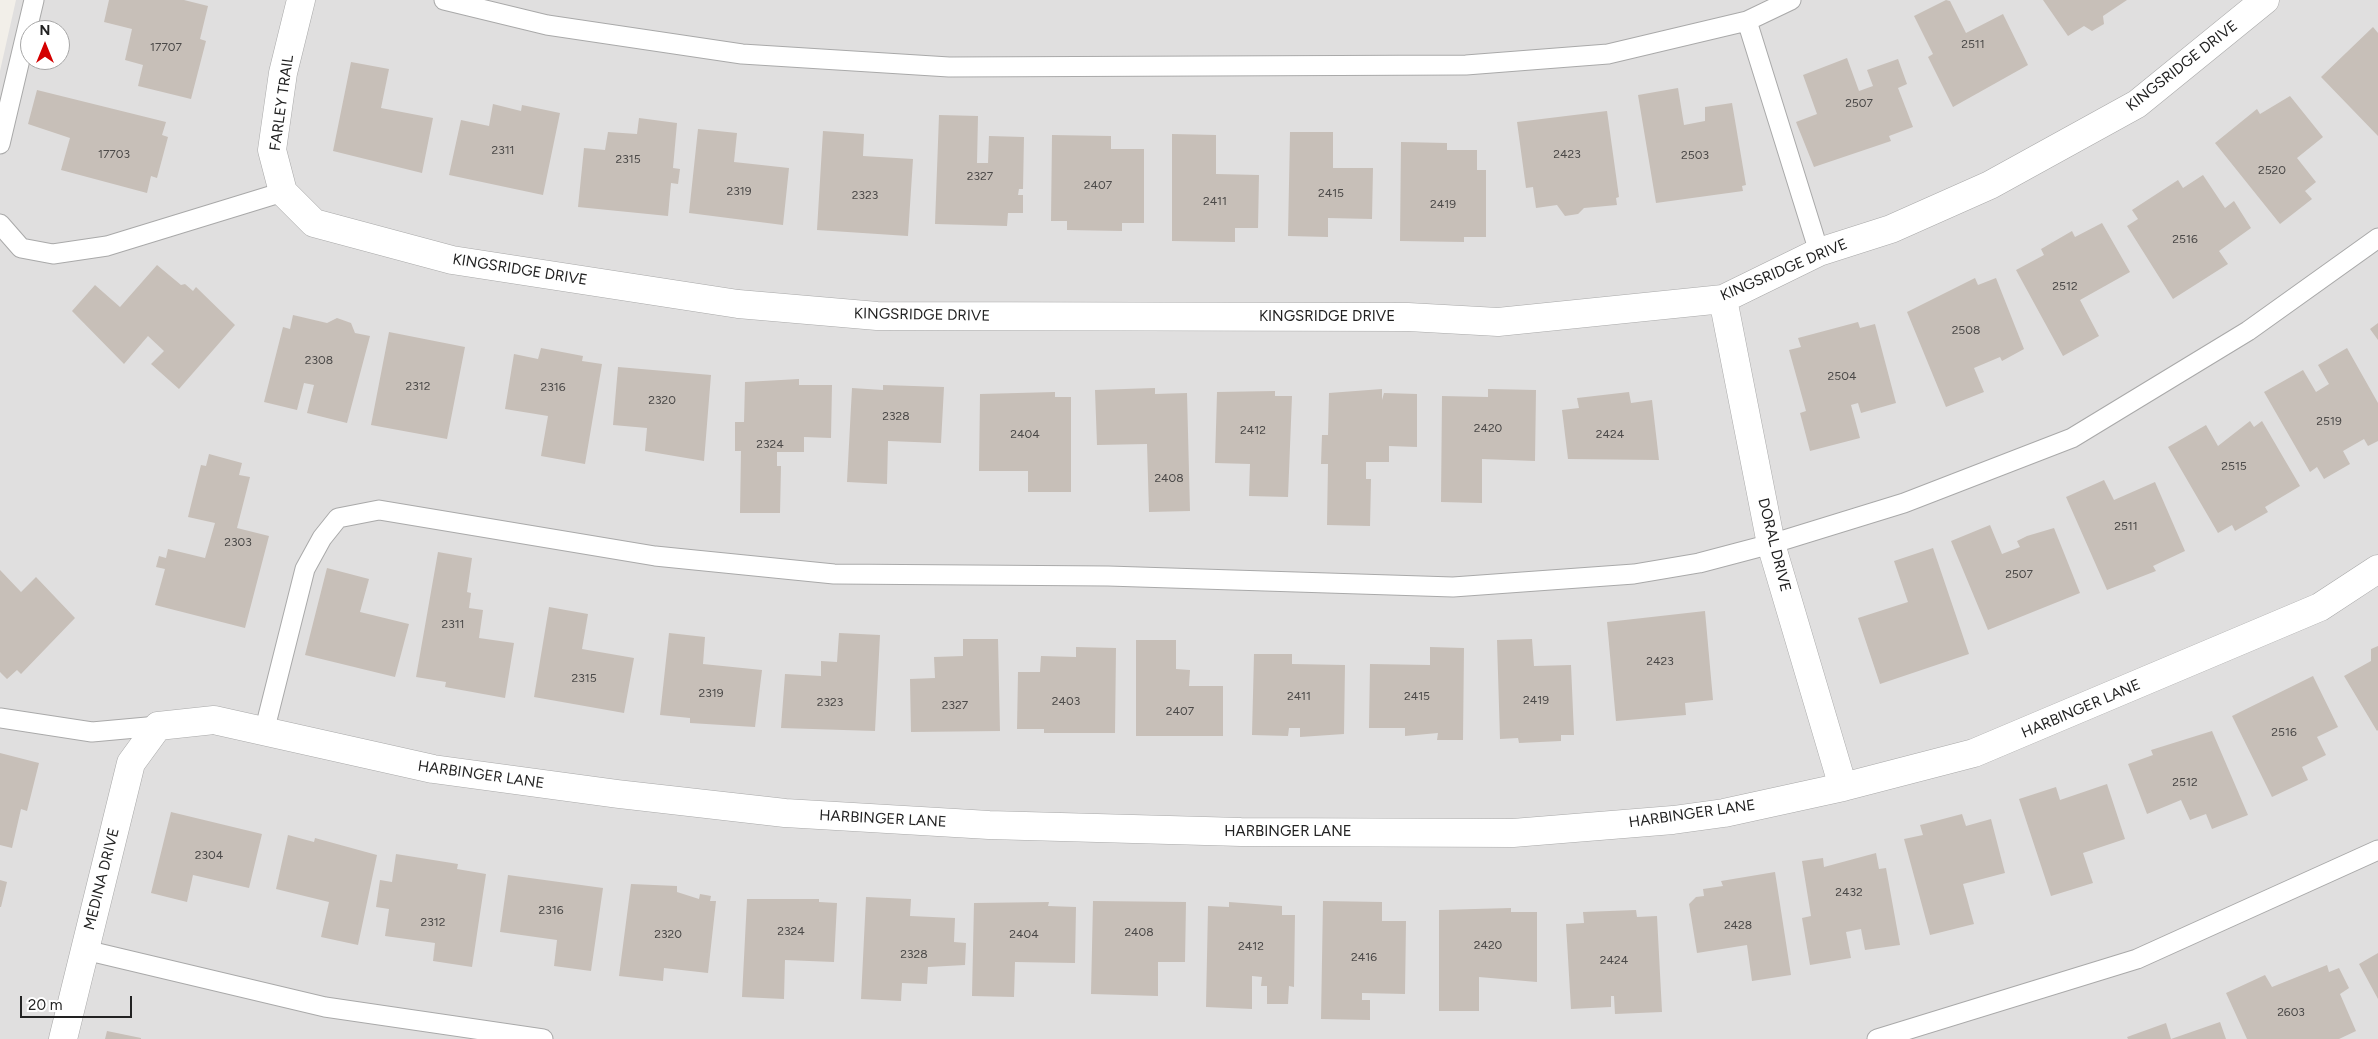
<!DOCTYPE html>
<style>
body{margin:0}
#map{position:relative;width:2378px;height:1039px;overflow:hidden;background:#f2efe9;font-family:Figtree,sans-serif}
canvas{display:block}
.north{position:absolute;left:20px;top:20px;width:50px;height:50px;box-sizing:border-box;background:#fff;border:1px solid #a7a7a7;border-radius:50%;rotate:0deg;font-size:14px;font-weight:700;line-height:20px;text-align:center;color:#222}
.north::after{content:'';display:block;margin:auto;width:18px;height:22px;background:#d40000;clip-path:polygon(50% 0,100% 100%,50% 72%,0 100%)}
.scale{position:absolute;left:20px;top:996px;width:112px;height:22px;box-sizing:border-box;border:2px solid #222;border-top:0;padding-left:6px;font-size:15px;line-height:18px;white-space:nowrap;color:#222;-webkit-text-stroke:4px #fff;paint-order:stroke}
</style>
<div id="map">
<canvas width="2378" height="1039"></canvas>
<div class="north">N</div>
<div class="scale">20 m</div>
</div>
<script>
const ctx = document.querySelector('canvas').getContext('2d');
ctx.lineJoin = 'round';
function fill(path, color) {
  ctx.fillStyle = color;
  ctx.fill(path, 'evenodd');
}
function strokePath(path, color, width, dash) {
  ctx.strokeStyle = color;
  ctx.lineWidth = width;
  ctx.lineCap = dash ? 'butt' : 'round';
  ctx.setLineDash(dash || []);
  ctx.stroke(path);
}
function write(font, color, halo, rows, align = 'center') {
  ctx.font = font + ' Figtree,sans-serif';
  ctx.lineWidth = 4;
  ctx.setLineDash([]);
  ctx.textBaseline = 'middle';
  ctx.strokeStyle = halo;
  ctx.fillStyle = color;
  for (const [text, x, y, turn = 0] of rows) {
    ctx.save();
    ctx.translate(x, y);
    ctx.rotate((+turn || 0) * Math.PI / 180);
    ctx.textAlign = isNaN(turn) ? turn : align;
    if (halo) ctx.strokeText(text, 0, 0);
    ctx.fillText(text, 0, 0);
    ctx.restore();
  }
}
fill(new Path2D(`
 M16 0H2378V1039H0V71ZM30 30H60V60H30Z`), '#e0dfdf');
fill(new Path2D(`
 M109 0H184L208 6 200 39 206 41 191 99 138 86 143 65 125 60 132 29 104 22Z
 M1946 0 1950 1 1966 33 2003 14 2028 65 1953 107 1928 57 1933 54 1914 16Z
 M2043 0H2127L2103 16 2104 24 2092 31 2084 26 2068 36Z
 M2373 27 2378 33V136L2321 77Z
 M1847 58 1859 91 1873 86 1867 70 1898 59 1907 84 1898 88 1913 127 1889 136 1891 141 1814 167 1796 122 1817 114 1803 75Z
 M351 62 389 69 381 108 433 118 422 173 333 151Z
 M1678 88 1684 125 1705 121V107L1732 103 1746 185 1742 186 1743 191 1656 203 1638 95Z
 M37 90 166 122 162 135 168 137 157 178 151 176 147 193 61 170 70 138 28 124Z
 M2290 96 2323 137 2297 158 2316 182 2305 191 2312 199 2280 224 2215 143 2257 109 2260 114Z
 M493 104 521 111 522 105 560 113 543 195 449 175 461 120 489 126Z
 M1607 111 1619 197 1616 198 1617 205 1584 208 1578 214 1565 216 1557 205 1536 208 1533 187 1526 188 1517 122Z
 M939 115 978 116 977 163H988L989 136 1024 137 1023 189H1019L1018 195H1023V213H1008L1007 226 935 224Z
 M639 118 677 123 673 168 680 169 678 184 671 183 668 216 578 207 584 148 605 150 608 132 637 134Z
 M698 129 737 133 734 162 789 168 783 225 689 213Z
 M823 131 864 134 863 156 913 159 908 236 817 230Z
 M1290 132H1333V168H1373L1372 219 1328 218V237L1288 236Z
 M1172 134 1216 135V174L1259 175 1258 228H1235V242L1172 241Z
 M1052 135 1111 136V149H1144V223H1122V231L1067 230V221H1051Z
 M1401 142 1447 143V150H1477V170H1486V237H1464V242L1400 241Z
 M2203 175 2225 208 2234 201 2251 228 2219 251 2228 264 2173 299 2127 226 2138 219 2132 210 2178 180 2183 188Z
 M2102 223 2130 272 2080 300 2099 336 2063 356 2016 270 2044 255 2041 249 2072 231 2075 237Z
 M157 265 181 285 185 284 193 291 196 287 235 325 179 389 151 364 164 351 148 336 124 364 72 311 95 285 120 307Z
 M1975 278 1978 285 1996 278 2024 349 2002 361 2000 357 1974 368 1984 392 1946 407 1907 312Z
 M293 315 327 323 337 318 351 323 355 333 370 336 347 423 307 413 314 385 304 383 297 410 264 402 283 327 290 329Z
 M1858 322 1860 328 1875 324 1896 403 1861 413 1858 403 1851 405 1860 438 1810 451 1800 413 1806 411 1789 350 1801 347 1798 338Z
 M2378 323V340L2370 329Z
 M389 332 465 347 447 439 371 425Z
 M541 348 583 356 582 361 602 364 585 464 541 456 548 416 505 409 514 354 538 359Z
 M2347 348 2378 403V441L2368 446 2364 439 2343 451 2350 464 2324 479 2317 467 2310 472 2264 392 2303 370 2316 392 2329 384 2318 365Z
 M618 367 711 375 704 461 645 451 647 428 613 425Z
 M799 379V385H832L831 438 804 437V452H777V466H781L780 513H740L741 451H735V422H744L745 382Z
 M883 385 944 387 941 443 888 441 887 484 847 482 852 388 883 390Z
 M1155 388V394L1187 393 1190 511 1149 512 1147 444 1097 445 1095 390Z
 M1382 389V400L1384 393 1417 394V447L1389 446V462H1366V479H1371L1370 526 1327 525 1328 464H1321L1322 435H1328L1329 393Z
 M1488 389 1536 390 1535 461 1482 459V503L1441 502 1442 396 1488 397Z
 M1275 391V396H1292L1288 497 1249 496 1250 464 1215 463 1217 392Z
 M1055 392V397H1071V492H1028V471H979L980 394Z
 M1629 392 1631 403 1652 400 1659 460 1568 459 1562 410 1579 408 1577 398Z
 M2250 421 2254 427 2262 421 2300 486 2265 507 2268 512 2235 531 2232 525 2218 533 2168 447 2206 425 2218 446Z
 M209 454 242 463 239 475 250 477 237 528 269 536 245 628 155 605 165 569 156 567 159 556 166 558 168 549 205 558 215 523 188 517 201 465 206 466Z
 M2104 480 2114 500 2155 482 2185 551 2153 566 2156 571 2107 590 2066 497Z
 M1990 525 2002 554 2020 547 2017 541 2027 536 2054 528 2080 593 1988 630 1951 541Z
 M1933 548 1969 654 1880 684 1858 618 1908 602 1894 561Z
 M438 552 472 558 467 592 471 593 469 608 483 610 479 638 514 643 505 698 445 687 446 682 416 677Z
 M327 568 369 579 360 612 409 624 395 677 305 655Z
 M0 570 21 592 36 577 75 618 21 674 17 670 7 679 0 672Z
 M549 607 588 614 582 649 634 658 624 713 534 697Z
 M1705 611 1713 700 1685 703 1686 715 1616 721 1607 622Z
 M669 633 705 637 703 664 762 670 755 727 690 723V718L660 715Z
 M839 633 880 635 875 731 781 728 785 674 821 676V661L837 662Z
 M963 639H998L1000 731 911 732 910 679 935 678 934 657 963 656Z
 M1532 639 1534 666 1571 665 1574 735H1561V741L1519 743 1518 738 1500 739 1497 640Z
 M1136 640H1176V669L1190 670 1189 686H1223V736H1136Z
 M2378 646V730L2377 731 2344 676 2371 661V649Z
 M1076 647 1116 648 1115 733H1044V729H1017L1018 672H1040L1041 656 1076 657Z
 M1430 647 1464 648 1463 740H1437L1438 733 1405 736V728H1369L1370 664 1430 665Z
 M1254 654H1292V664L1345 665 1344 734 1300 737V728H1289L1288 736 1252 735Z
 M2313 676 2338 727 2317 737 2326 755 2302 767 2308 780 2272 797 2232 716Z
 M2212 731 2248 815 2212 829 2206 814 2190 820 2181 800 2147 814 2128 764 2153 755 2151 750Z
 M0 753 39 763 27 811 21 809 12 848 0 845Z
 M2107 784 2125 839 2083 853 2093 883 2051 896 2019 799 2056 787 2060 800Z
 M171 812 262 834 249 888 193 875 187 902 151 893Z
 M1962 814 1966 826 1991 819 2005 873 1963 884 1974 924 1930 935 1904 839 1923 835 1920 825Z
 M288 835 314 842 315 838 377 855 358 945 321 937 329 902 276 889Z
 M1876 853 1879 869 1886 868 1900 945 1865 950 1861 929 1846 932 1851 958 1810 965 1802 918 1811 916 1802 861 1823 858 1824 867Z
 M396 854 458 864 457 869 486 874 472 967 433 961 435 943 385 936 389 909 376 907 380 880 392 882Z
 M1775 872 1791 975 1752 981 1747 945 1697 953 1689 904 1696 897 1704 896 1703 889 1723 886 1721 881Z
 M508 875 603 888 591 971 554 966 557 940 500 932Z
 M0 880 7 882 1 907H0Z
 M631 884 677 886V892L699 899 700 894 711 896 710 901H716L708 973 664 968 663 981 619 976Z
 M866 897 911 899 910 916 955 918 954 942 966 943 965 965 928 967 927 984 902 983 901 1001 861 999Z
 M747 899H819V902L837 903 834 962 785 960 784 999 742 997Z
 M1093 901 1186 902 1185 962H1158V996L1091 994Z
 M1323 901 1382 902V921H1406L1405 994 1362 993V1000H1370V1020L1321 1019Z
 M1049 902 1048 906 1076 907 1075 963 1015 962 1014 997 972 996 974 903Z
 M1229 902 1282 906V915H1295L1294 987 1289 986 1288 1004H1267V986H1261L1262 977 1252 976V1009L1206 1007 1208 906 1229 907Z
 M1511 908V912H1537V982L1479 977V1011H1439V910Z
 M1636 910 1637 917 1657 916 1662 1012 1615 1014 1614 996H1611V1007L1571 1009 1566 924 1584 923 1583 912Z
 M2378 953V999L2359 964Z
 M2327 965 2329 972 2339 968 2349 988 2340 994 2356 1031 2339 1039H2247L2226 993 2265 975 2272 987Z
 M2220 1022 2226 1039H2128L2127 1037 2166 1023 2171 1039Z
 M107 1031 141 1038V1039H105Z`), '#c7bfb8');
const lane = new Path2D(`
 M444 0 547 25 742 54 949 67 1466 65 1608 54 1747 21 1791 0
 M1747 21 1819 252
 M0 144 34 0
 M0 224 21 248 53 254 107 246 283 192
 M0 718 92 732 158 726
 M264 732 305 569 322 538 338 518 379 510 655 556 834 574 1108 576 1453 587 1634 574 1699 563 1771 544 1904 503 2072 438 2248 331 2378 238
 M85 950 325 1007 543 1039
 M1877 1039 2137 959 2378 850`);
const street = new Path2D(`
 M301 0 283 73 272 150 283 192 314 223 452 260 738 304 877 316 1408 317 1498 322 1723 299 1819 252 1891 229 1990 185 2137 104 2265 0
 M1723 299 1771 544 1843 787
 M63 1039 131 763 158 726 214 720 433 769 618 794 785 813 989 825 1241 832 1513 833 1673 820 1724 813 1843 787 1974 753 2320 607 2378 569`);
strokePath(lane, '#a9a9a9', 21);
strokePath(street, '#a9a9a9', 29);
strokePath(lane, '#fff', 19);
strokePath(street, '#fff', 28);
write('12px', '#4b4948', null, [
 ["2511",1973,44],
 ["17707",166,47],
 ["2507",1859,103],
 ["2311",503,150],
 ["17703",114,154],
 ["2423",1567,154],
 ["2503",1695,155],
 ["2315",628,159],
 ["2520",2272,170],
 ["2327",980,176],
 ["2407",1098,185],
 ["2319",739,191],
 ["2415",1331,193],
 ["2323",865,195],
 ["2411",1215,201],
 ["2419",1443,204],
 ["2516",2185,239],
 ["2512",2065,286],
 ["2508",1966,330],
 ["2308",319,360],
 ["2504",1842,376],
 ["2312",418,386],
 ["2316",553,387],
 ["2320",662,400],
 ["2328",896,416],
 ["2519",2329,421],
 ["2420",1488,428],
 ["2412",1253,430],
 ["2404",1025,434],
 ["2424",1610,434],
 ["2324",770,444],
 ["2515",2234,466],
 ["2408",1169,478],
 ["2511",2126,526],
 ["2303",238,542],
 ["2507",2019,574],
 ["2311",453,624],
 ["2423",1660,661],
 ["2315",584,678],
 ["2319",711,693],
 ["2411",1299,696],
 ["2415",1417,696],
 ["2419",1536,700],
 ["2403",1066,701],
 ["2323",830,702],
 ["2327",955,705],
 ["2407",1180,711],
 ["2516",2284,732],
 ["2512",2185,782],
 ["2304",209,855],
 ["2432",1849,892],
 ["2316",551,910],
 ["2312",433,922],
 ["2428",1738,925],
 ["2324",791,931],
 ["2408",1139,932],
 ["2320",668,934],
 ["2404",1024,934],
 ["2420",1488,945],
 ["2412",1251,946],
 ["2328",914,954],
 ["2416",1364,957],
 ["2424",1614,960],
 ["2603",2291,1012]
]);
write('15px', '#222', '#fff', [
 ["KINGSRIDGE DRIVE",2182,66,-38],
 ["FARLEY TRAIL",282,103,-82],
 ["KINGSRIDGE DRIVE",520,270,9],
 ["KINGSRIDGE DRIVE",1784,270,-23],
 ["KINGSRIDGE DRIVE",922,315,1],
 ["KINGSRIDGE DRIVE",1327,317],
 ["DORAL DRIVE",1774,545,76],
 ["HARBINGER LANE",2081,709,-23],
 ["HARBINGER LANE",481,775,8],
 ["HARBINGER LANE",1692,814,-8],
 ["HARBINGER LANE",883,819,3],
 ["HARBINGER LANE",1288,832],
 ["MEDINA DRIVE",102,879,-76]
]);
</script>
